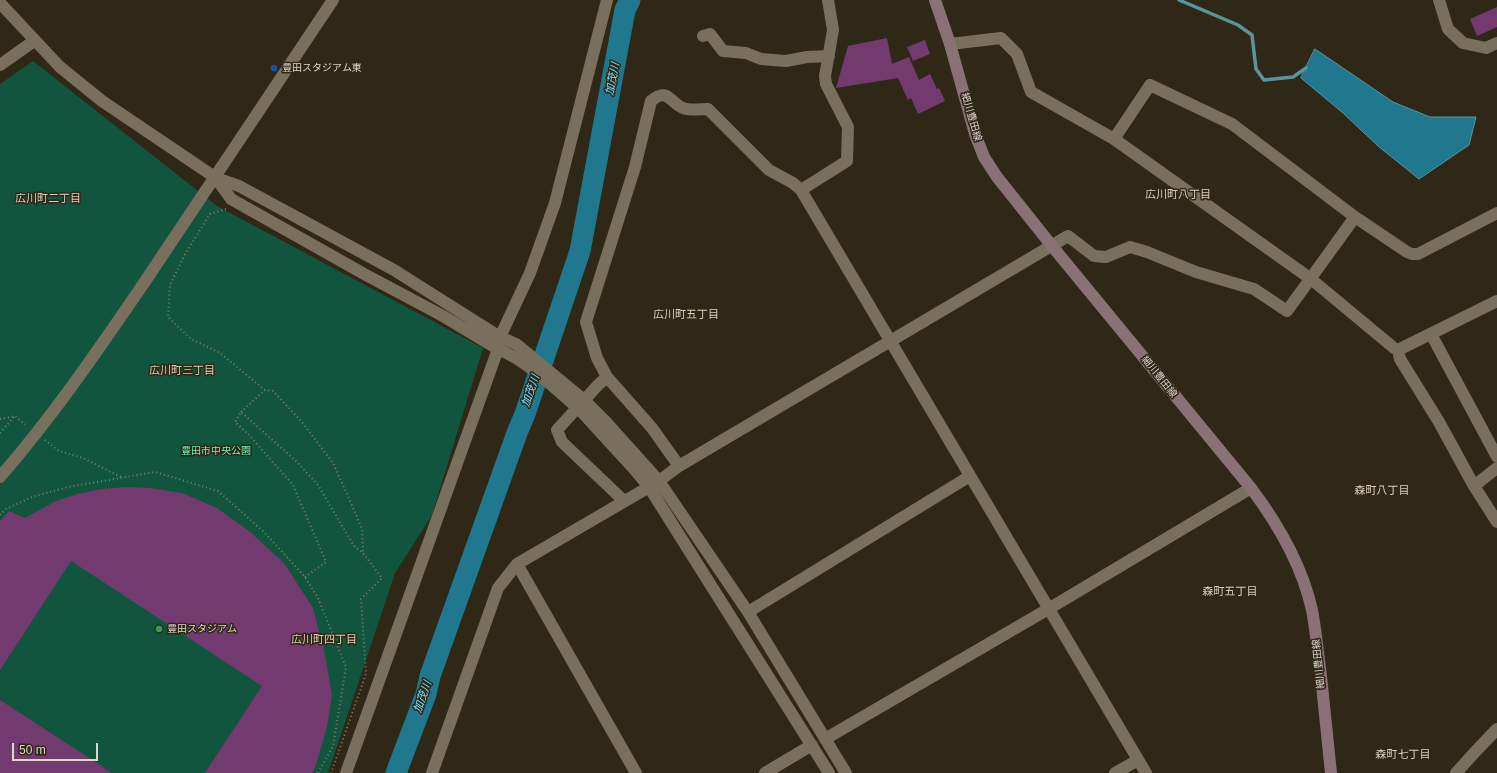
<!DOCTYPE html>
<meta charset="utf-8">
<style>
body{margin:0}
#map{position:relative;width:1497px;height:773px;overflow:hidden;background:#302817;font-family:Arial,sans-serif}
canvas{display:block}
.scale{position:absolute;left:12px;top:743px;width:86px;height:18px;box-sizing:border-box;border:2px solid #dbd5cb;border-top:0;padding-left:5px;font-size:12px;line-height:14px;white-space:nowrap;color:#dbd5cb;-webkit-text-stroke:3px #302817;paint-order:stroke}
</style>
<div id="map">
<canvas width="1497" height="773"></canvas>
<div class="scale">50 m</div>
</div>
<script>
const ctx = document.querySelector('canvas').getContext('2d');
ctx.lineJoin = 'round';
function fill(path, color) {
  ctx.fillStyle = color;
  ctx.fill(path, 'evenodd');
}
function strokePath(path, color, width, dash) {
  ctx.strokeStyle = color;
  ctx.lineWidth = width;
  ctx.lineCap = dash ? 'butt' : 'round';
  ctx.setLineDash(dash || []);
  ctx.stroke(path);
}
function write(font, color, halo, rows, align = 'center') {
  ctx.font = font + ' Arial,"Noto Sans JP",sans-serif';
  ctx.lineWidth = 3;
  ctx.setLineDash([]);
  ctx.textBaseline = 'middle';
  ctx.strokeStyle = halo;
  ctx.fillStyle = color;
  for (const [text, x, y, turn = 0] of rows) {
    ctx.save();
    ctx.translate(x, y);
    ctx.rotate((+turn || 0) * Math.PI / 180);
    ctx.textAlign = isNaN(turn) ? turn : align;
    if (halo) ctx.strokeText(text, 0, 0);
    ctx.fillText(text, 0, 0);
    ctx.restore();
  }
}
fill(new Path2D(`
 M33 61 217 206 483 348 432 515 395 573 328 773H0V84Z`), '#12553e');
const water = new Path2D(`
 M1315 49 1393 102 1430 117H1476L1469 145 1419 179 1378 146 1343 113 1301 78Z`);
fill(water, '#1f788d');
strokePath(water, '#5794a0', 1);
strokePath(new Path2D(`
 M1179 0 1238 25 1252 35 1256 69 1264 80 1293 77 1306 68`), '#5794a0', 3.5);
strokePath(new Path2D(`
 M396 773 426 694 430 676 517 433 525 414 580 251 625 10 630 0`), '#1f788d', 21);
fill(new Path2D(`
 M1497 7V27L1477 36 1470 19Z
 M887 38 892 64 909 57 919 80 930 74 937 89 939 88 945 101 918 114 911 98 908 100 898 78 836 88 848 46Z
 M925 40 930 54 913 61 907 47Z
 M126 487 150 488 182 493 217 508 249 531 284 563 313 608 324 650 332 695 327 727 315 768 312 773H205L262 686 71 561 0 670V521L9 511 25 518 56 501 77 494 102 489Z
 M0 700 112 773H0Z`), '#723a6f');
strokePath(new Path2D(`
 M226 209 210 214 185 254 170 285 168 317 191 339 220 353 265 390 273 391 302 422 333 463 348 496 362 529 363 553
 M241 412 265 390
 M0 419 15 416 27 426
 M0 433 14 417
 M45 440 59 451 83 458 121 477
 M0 515 6 509 32 497 68 487 155 472 218 491 264 532 305 577 318 598 346 667 333 746 318 773
 M305 577 326 562 293 485 249 435 235 422 241 412 296 461 318 485 354 546 363 553 382 578 361 599 366 674 331 773`), '#827b6e', 2, [1, 3]);
strokePath(new Path2D(`
 M828 0 833 30 825 76 826 84 848 127 847 161 801 190C915 385 1032 578 1146 773
 M1439 0 1448 29 1463 43 1486 48 1497 43
 M703 36 710 34 723 51 746 53 761 59 786 61 807 57 829 56
 M950 44 1001 38 1017 54 1031 92 1114 139 1311 279 1394 348 1398 350 1497 301
 M0 65 34 41
 M1114 139 1150 85 1232 124 1355 217 1407 252 1412 254H1418L1497 213
 M1431 334 1497 457
 M500 337 516 344 585 401 606 422 659 481 748 612 846 773
 M1398 350 1400 359 1439 422 1474 486
 M607 377 597 358 586 322 635 167 651 101C668 87 669 102 683 108 690 111 700 109 708 109L769 170 793 183 801 190
 M579 409 634 469 649 487 829 773
 M1497 468 1474 486 1497 522
 M659 481 679 466 1068 236 1094 256 1106 257 1130 247 1147 252 1196 272 1254 289 1287 311 1355 217
 M624 501 562 442 557 430 598 385 607 377 652 428 679 466
 M517 564 636 773
 M748 612 970 476
 M825 739 1050 608 1251 488
 M432 773 498 588 517 564 649 487
 M765 773 812 745
 M1115 773 1138 760
 M1456 773 1475 752 1497 729`), '#786f5c', 12);
strokePath(new Path2D(`
 M0 3 60 67 102 101 216 178 239 186 394 270 500 337
 M216 178 231 199 366 275 443 316 498 349C529 362 554 388 579 409
 M0 477C54 415 100 347 146 280 209 187 270 93 333 0
 M346 773 498 349 500 337 530 273 555 203 607 0`), '#786f5c', 12);
strokePath(new Path2D(`
 M935 0 950 44 975 134 984 157 997 177 1052 246 1251 488C1278 524 1302 565 1312 610 1316 631 1318 654 1321 676 1324 708 1328 741 1331 773`), '#897176', 12);
for (const [x, y, r, color] of [
 [274,68,4,"#1a4fb4"],
 [159,629,4,"#2e9e5b"]
]) {
  const dot = new Path2D();
  dot.arc(x, y, r, 0, 2 * Math.PI);
  ctx.fillStyle = color;
  ctx.fill(dot);
  strokePath(dot, '#302817', 1.5);
}
write('10px', '#dbd5cb', '#302817', [
 ["豊田スタジアム東",282,68],
 ["豊田スタジアム",167,629]
], 'left');
write('10px', '#dbd5cb', '#302817', [
 ["細川豊田線",971,117,74],
 ["細川豊田線",1159,377,51],
 ["細川豊田線",1319,664,-96]
]);
write('10px', '#6ff2bf', '#302817', [
 ["豊田市中央公園",216,451]
]);
write('italic 11px', '#70e0ff', '#302817', [
 ["加茂川",613,79,-79],
 ["加茂川",531,391,-71],
 ["加茂川",423,697,-71]
]);
write('11px', '#d6ccb7', '#302817', [
 ["広川町八丁目",1178,195],
 ["広川町二丁目",48,199],
 ["広川町五丁目",686,315],
 ["広川町三丁目",182,371],
 ["森町八丁目",1382,491],
 ["森町五丁目",1230,592],
 ["広川町四丁目",324,640],
 ["森町七丁目",1403,755]
]);
</script>
